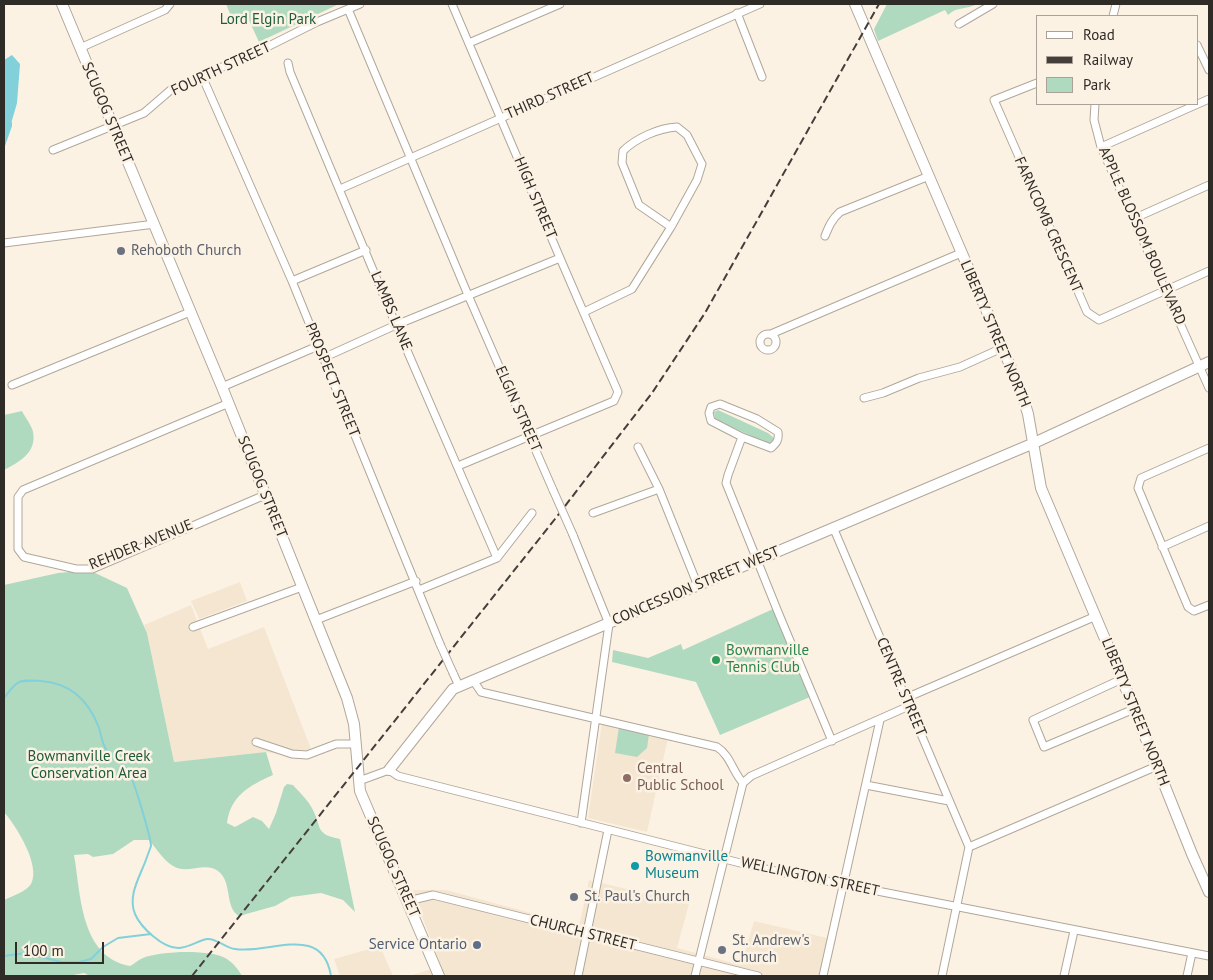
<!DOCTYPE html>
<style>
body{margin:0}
#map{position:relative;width:1213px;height:980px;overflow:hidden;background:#fcf2e4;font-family:"PT Sans",sans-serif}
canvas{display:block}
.frame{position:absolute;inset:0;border:5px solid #2f2b26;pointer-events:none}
.legend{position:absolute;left:1036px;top:15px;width:162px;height:90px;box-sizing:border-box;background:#fcf2e4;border:1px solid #aaa298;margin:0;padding:6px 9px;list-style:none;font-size:15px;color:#2f2b26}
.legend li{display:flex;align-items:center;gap:10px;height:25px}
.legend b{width:25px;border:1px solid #aaa298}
.scale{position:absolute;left:15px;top:942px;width:89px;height:22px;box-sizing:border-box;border:2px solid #2f2b26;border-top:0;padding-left:6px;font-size:15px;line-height:18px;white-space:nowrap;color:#2f2b26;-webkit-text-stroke:4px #fcf2e4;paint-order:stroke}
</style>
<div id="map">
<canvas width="1213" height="980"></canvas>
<div class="frame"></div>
<ul class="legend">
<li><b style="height:6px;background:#fff"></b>Road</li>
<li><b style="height:6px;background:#443f3a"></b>Railway</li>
<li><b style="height:14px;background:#b0dabf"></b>Park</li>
</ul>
<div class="scale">100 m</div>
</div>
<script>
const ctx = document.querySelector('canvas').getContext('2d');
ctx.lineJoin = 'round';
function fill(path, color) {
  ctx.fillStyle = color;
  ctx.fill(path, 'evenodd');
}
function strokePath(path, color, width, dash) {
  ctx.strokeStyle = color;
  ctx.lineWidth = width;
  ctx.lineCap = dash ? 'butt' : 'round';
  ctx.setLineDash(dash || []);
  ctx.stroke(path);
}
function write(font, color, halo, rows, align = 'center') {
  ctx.font = font + ' "PT Sans",sans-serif';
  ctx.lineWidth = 5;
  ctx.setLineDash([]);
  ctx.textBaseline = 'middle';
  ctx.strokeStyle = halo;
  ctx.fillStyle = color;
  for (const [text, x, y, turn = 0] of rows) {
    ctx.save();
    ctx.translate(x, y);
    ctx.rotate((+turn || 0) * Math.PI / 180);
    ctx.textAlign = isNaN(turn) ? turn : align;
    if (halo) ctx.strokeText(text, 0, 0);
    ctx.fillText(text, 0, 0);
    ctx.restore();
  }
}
fill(new Path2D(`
 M240 582 247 601 199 619 191 601Z
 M191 605 208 649 264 627 311 749 282 755 266 752 174 762 147 633 144 625Z
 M602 722 668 738 647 832 588 818Z
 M589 880 689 904 677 948 741 965 754 921 836 940 826 976H409L441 966 412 890H446L579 926Z
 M380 946 393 976H340L334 959Z`), '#f5e6d1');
fill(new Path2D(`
 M226 4H339L259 42 248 18 234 24Z
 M887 4H977C967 10 957 6 948 15L945 10 878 41 874 29Z
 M718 410 768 433 774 438 772 442 768 444 715 419 714 412Z
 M22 411C25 417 32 426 33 432 37 453 19 462 4 470V415Z
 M80 571 93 572 127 588 147 633 174 762 266 752 273 775C249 786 231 795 227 823L235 827 253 817 262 821 269 829 276 813 284 787 287 784 293 785C299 792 309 801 313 810 322 828 315 834 340 839L355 912 343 900 321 893 291 897 275 906 239 916C224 907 233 882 218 871 205 861 187 875 173 866 164 861 156 848 149 840H134L113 854 93 857 88 854 74 855C81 894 80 957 130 966 134 964 138 960 143 958 161 951 211 949 227 959 233 963 239 970 242 976H90L84 973 68 976H4V900C12 896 26 892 31 884 41 865 16 826 4 812V585L58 573Z
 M773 609 810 697 720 735 696 682 612 662 613 650 648 658 681 644 683 650Z
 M619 727 649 734 647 748 637 757 615 753Z`), '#b0dabf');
fill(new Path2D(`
 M12 55 20 64 17 103 4 148V60Z`), '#82d0d9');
strokePath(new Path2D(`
 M4 34V44
 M4 146 11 126V123
 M4 698C18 679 18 680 41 681 70 683 89 701 99 728 101 734 102 744 106 749 112 757 122 762 128 770 133 777 151 838 151 846 150 849 148 854 147 857 141 875 127 895 135 914 141 928 163 948 178 948 188 948 197 941 207 939 216 938 226 948 235 949 269 955 322 922 331 976
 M4 956 26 953 61 962H79L91 959 103 947 118 938 151 934`), '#82d0d9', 2);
const street = new Path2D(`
 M452 4 560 258 618 392 614 401 458 466
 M348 9 468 295 553 490
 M737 13 762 77
 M1113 16 1116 4
 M959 24 993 4
 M469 43 560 4
 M1197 45 1209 70
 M80 48 165 10 170 4
 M288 63 290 72 396 325 497 558
 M202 76 292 281 440 644
 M1037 83 994 100 1087 312 1099 320 1209 271
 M1095 104 1094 120 1101 147 1209 388
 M1101 147 1209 99
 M53 150 144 113 173 88 255 53 317 22 360 4
 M340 189 760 4
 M1133 219 1209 185
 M825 236C829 226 832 219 840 212L929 176
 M4 243 155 224
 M292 281 366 250
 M584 312 632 289 671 227 697 180 702 164 687 135 677 127C659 128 636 138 623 151L622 163 639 205 671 227
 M760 342a8 8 0 1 1 16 0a8 8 0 1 1-16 0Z
 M771 334 961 253
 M323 358 396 325 560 258
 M12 385 190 312
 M222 387 318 346
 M864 398 883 393 919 378 960 367 1002 348
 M229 403 23 490 18 497V549L24 557 76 569H92L265 495
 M720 404 757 419 778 432C779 440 777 443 771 448L742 437 711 421 709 413 711 407Z
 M742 437 728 475 726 483 778 612 832 741
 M638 447 659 489 698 586
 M1209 448 1141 478 1138 488 1188 607 1194 611 1209 605
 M593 513 659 489
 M833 527 969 847
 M573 535 609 624 581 823
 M1162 547 1209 526
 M419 590 497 558 532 513
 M316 620 416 581
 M193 627 302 587
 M453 673 459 686
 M1122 679 1033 720 1044 747 1134 709
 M473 680 481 692 717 747C730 755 733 772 743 783
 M906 698 1096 616
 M256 742 292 754 307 755 336 744H355
 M359 781 389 770 398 776 760 868 1209 956
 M743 783 751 776 909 706
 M866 785 949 801
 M969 847 1157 766
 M408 901 433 895 758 976
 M578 976 608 830
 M695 976 743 783
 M823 976 880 720
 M942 976 969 847
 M1064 976 1074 931
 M1187 976 1192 953`);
const secondary = new Path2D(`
 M62 4 222 387 347 698 354 724 360 791 439 976
 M855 4 1021 391 1028 414 1041 488 1122 679 1192 854 1209 892
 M389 770 453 689 1034 443 1209 362`);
strokePath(street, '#b0a79a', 9);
strokePath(secondary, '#b0a79a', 12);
strokePath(street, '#fff', 7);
strokePath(secondary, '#fff', 10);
strokePath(new Path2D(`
 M192 976 555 519 652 393 705 313 879 4`), '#443f3a', 2, [8, 4]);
const streetBridge = new Path2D(`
 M553 490 573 535
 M440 644 453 673`);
strokePath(streetBridge, '#b0a79a', 9, []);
strokePath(streetBridge, '#fff', 7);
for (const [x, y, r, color] of [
 [121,251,5,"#6b7280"],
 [716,660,5,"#2e9e5b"],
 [627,778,5,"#8d6e63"],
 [635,866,5,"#0f9aa8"],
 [574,897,5,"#6b7280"],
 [477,945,5,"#5c6f8a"],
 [722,950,5,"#6b7280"]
]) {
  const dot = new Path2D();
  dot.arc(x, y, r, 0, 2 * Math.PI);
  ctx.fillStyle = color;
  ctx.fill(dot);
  strokePath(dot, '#fcf2e4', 2);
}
write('15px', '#1c5c3b', '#fcf2e4', [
 ["Lord Elgin Park",268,20],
 ["Bowmanville Creek",89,757],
 ["Conservation Area",89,774]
]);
write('15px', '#2f2b26', '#fcf2e4', [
 ["FOURTH STREET",221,69,-25],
 ["THIRD STREET",550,96,-24],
 ["SCUGOG STREET",107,113,67],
 ["HIGH STREET",535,198,67],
 ["FARNCOMB CRESCENT",1048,225,66],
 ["APPLE BLOSSOM BOULEVARD",1142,236,66],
 ["LAMBS LANE",391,311,67],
 ["LIBERTY STREET NORTH",995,334,67],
 ["PROSPECT STREET",332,380,68],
 ["ELGIN STREET",518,409,66],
 ["SCUGOG STREET",262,487,68],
 ["REHDER AVENUE",141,545,-22],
 ["CONCESSION STREET WEST",696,586,-23],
 ["CENTRE STREET",901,687,67],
 ["LIBERTY STREET NORTH",1135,712,68],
 ["SCUGOG STREET",393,867,66],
 ["WELLINGTON STREET",810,877,12],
 ["CHURCH STREET",583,933,14]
]);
write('15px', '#5b616d', '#fcf2e4', [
 ["Rehoboth Church",131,251],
 ["St. Paul's Church",584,897],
 ["St. Andrew's",732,941],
 ["Church",732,958]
], 'left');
write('15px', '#27864d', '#fcf2e4', [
 ["Bowmanville",726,651],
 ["Tennis Club",726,668]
], 'left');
write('15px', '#785e54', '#fcf2e4', [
 ["Central",637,769],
 ["Public School",637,786]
], 'left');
write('15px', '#0d838f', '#fcf2e4', [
 ["Bowmanville",645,857],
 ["Museum",645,874]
], 'left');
write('15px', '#4e5e75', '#fcf2e4', [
 ["Service Ontario",467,945]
], 'right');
</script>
